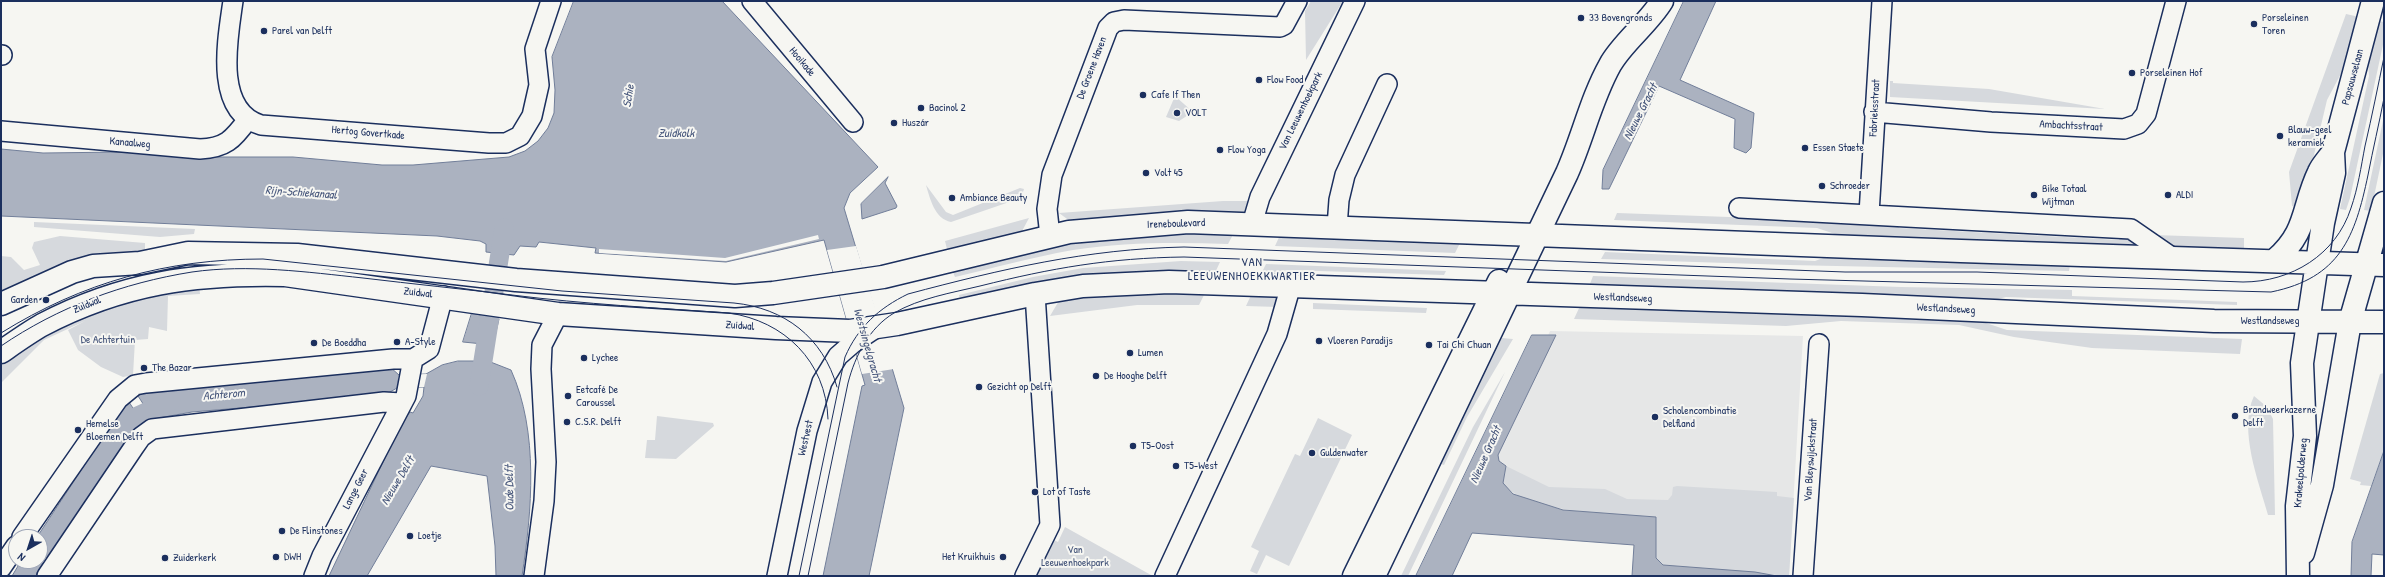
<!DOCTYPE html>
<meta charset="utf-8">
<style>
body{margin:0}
#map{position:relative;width:2385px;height:577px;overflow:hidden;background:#f6f6f2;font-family:"Patrick Hand",sans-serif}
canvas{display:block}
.frame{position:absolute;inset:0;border:2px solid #1b2f5e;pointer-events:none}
.north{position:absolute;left:8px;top:529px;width:40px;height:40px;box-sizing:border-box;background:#f6f6f2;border:1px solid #9ea6b7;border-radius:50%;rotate:219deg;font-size:11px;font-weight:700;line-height:16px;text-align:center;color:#1b2f5e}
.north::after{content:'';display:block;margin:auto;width:14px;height:18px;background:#1b2f5e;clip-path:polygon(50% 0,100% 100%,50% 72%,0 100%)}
</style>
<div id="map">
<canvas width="2385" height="577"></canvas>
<div class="frame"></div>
<div class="north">N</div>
</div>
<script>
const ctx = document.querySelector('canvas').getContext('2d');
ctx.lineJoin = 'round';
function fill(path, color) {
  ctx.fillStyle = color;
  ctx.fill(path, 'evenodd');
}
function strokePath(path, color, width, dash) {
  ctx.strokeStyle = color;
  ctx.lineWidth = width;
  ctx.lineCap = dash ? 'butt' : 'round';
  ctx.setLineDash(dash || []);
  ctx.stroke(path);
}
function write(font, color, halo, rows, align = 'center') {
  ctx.font = font + ' "Patrick Hand",sans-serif';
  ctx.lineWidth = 4;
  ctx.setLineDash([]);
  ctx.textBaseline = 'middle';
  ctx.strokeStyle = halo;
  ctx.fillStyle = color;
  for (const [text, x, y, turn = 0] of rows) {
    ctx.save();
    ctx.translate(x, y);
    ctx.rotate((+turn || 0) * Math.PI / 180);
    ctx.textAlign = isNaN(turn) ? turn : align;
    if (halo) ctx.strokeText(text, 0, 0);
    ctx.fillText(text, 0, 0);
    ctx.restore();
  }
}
fill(new Path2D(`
 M1550 331 1803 336 1789 576 1647 572 1648 525 1468 511Z`), '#e6e7e7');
fill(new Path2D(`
 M1311 1H1343L1306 60 1305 11Z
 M2346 14 2364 18 2361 36 2327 100 2314 155 2298 207 2292 206 2289 172Z
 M2378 21 2384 22V40L2350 198 2346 210 2340 209 2369 76 2367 49Z
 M1890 81H1893V83L1989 89 2105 109 1890 97Z
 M1175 96 1193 112 1179 121 1166 117Z
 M2384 116V149L2371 211 2364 210Z
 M926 185 946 212 953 215 1020 188 1024 189 1021 198 951 222C935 219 930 199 926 185Z
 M1223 201H1249L1243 215 1074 224 1059 213Z
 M1617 213 1898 223 1899 228 2119 240 2120 235 2126 236 2142 247 1844 237 1817 228 1614 220Z
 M1029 218 1020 235 948 253 945 241Z
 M34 222 195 229 194 234 160 237 34 227Z
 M1235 231 1228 244C1177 242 1124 242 1073 250 1033 257 994 268 955 277L952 270 1053 245 1118 235Z
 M1281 233 1461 241 1455 253 1275 246Z
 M2154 235 2244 238V251L2173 248Z
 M60 236 145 243V250L61 267 1 290V256L11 257 24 270 40 265 32 248 34 242Z
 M1605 252 1815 261 1840 252 2070 265 2069 271 1790 265 1601 259Z
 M1181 261 1220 262 1214 275 961 303 959 295 1033 277 1083 268Z
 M1266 264 1446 271 1444 275 1287 270 1260 276Z
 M1593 276 1901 287 2072 290V296L2237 302V305L2006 297 1978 304 1588 289Z
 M199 284 200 294 168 296 167 331 149 327 148 339 135 340 133 375 123 377 101 367 78 350 68 330 85 321 44 340 1 383V361L38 337 98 309Z
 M1206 291 1199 305H1137L1050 316 1060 299 1103 293Z
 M1252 293 1282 296 1278 307 1246 306Z
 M1313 303 1427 308 1426 313 1313 309Z
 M1580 306 1977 320 2007 330 2242 339 2240 354 2092 348 2014 337 1959 325 1841 321 1786 326 1574 319Z
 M1502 338 1513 339 1467 417 1444 465 1441 464Z
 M1505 372 1408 576H1401L1473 427Z
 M2384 373V451L2371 486 2360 485 2361 482 2350 479 2380 374Z
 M2254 396 2267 407 2273 419 2275 515H2268C2259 482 2238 430 2254 396Z
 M657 416 713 423 714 426 676 459 645 458 647 440H655Z
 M1318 418 1352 435 1289 566 1266 555 1257 574 1250 571 1259 551 1251 547 1295 454 1300 456Z
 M1506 466 1549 487 1605 489 1627 499 1668 500 1672 495 1673 487 1677 486 1777 492V496L1794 498 1789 576 1663 565 1656 558V517C1618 514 1526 514 1503 483Z
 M1065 527 1151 575V576H1036L1052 539 1058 542Z`), '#d6d9dd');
const water = new Path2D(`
 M574 1H722L878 167 850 193 844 208 904 408 869 576H823L862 386 865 385 824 240 726 262 595 253 596 248 539 242 536 247 520 246 514 255 486 252V244L480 241 437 236 1 216V149L43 153 122 152 207 157H293L382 165H413L509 157 525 151 538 141 548 128 554 113 555 90 552 57Z
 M1684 1H1716L1680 80 1754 113 1751 148 1746 153 1734 148 1735 119 1659 86 1609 189H1602L1603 170Z
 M888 177 885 183 897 206 896 208 862 219 861 204Z
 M472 313 499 319 493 345 463 342Z
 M1532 335H1556L1498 455 1499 461 1506 466 1503 483 1513 494 1563 510 1656 517V558L1663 565 1755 572 1777 576H1632L1634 545 1472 533 1452 576H1416Z
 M458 361H488L511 370C539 432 532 511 522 576H496L495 546 487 476 431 466 367 576H329L401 424 410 412 413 413 423 396 424 387 397 388 383 396 192 412 153 419 138 396 145 392 390 367 399 375 426 374 442 365Z
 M129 402 144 425 38 576H12L21 561H40V537H37L125 404Z
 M2384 451V555L2372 554 2371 576H2351L2352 542Z`);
fill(water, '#abb2c0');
strokePath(water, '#717e99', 1);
fill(new Path2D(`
 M818 235 819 239 726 261 599 253V249L725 258Z
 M856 246 894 369 862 374 827 250Z
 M427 374 424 387 397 388 399 375Z`), '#f6f6f2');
strokePath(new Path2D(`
 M479 386 504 228
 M121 433 131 419 171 401`), '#abb2c0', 19);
const street = new Path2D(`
 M233 1C228 37 213 111 261 125L489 143H506L520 136 532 116 539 85 535 49 551 1
 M752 1 853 122
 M1 55H2
 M1874 112 1991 122 2124 129 2138 124 2146 114 2176 1
 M1 131 200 149C225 148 233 140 248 119
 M1739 208 2131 229 2173 258
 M1869 214 1882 1
 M1252 224 1260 197 1355 1
 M1337 227 1339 200 1345 175 1387 84
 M1050 236 1047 209 1052 175 1108 28 1114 22 1124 20 1280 27 1284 25 1297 1
 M22 537 118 399 135 385 146 383 393 359H413L429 349 443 296
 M1 568 16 546
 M47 576 134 447 141 437 152 429 384 402 401 403
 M314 576 322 556 406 396 413 359
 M534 576 544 501 546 462 541 369 542 345 558 314
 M777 576 807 431 822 382 838 356 853 343 877 327
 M1025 576 1050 525 1035 294
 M1165 576 1277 334 1291 285
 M1803 576 1819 344`);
const secondary = new Path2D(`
 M2275 260C2308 232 2302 207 2319 172 2322 165 2329 158 2333 152
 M1 304 72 272 93 266 140 263 188 253 297 255 516 280 735 296 773 293 883 277 1069 232 1188 222 1961 251 2384 265
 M1 352C14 343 28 333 42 325 122 283 195 273 285 275L558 314 776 328 850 331 897 324 1035 294 1083 286 1169 282 1862 305 2214 321 2384 322
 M2303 553 2322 485 2350 322 2384 203
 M1354 576 1499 281
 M1374 576 1567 173C1583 137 1591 99 1610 65 1622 43 1648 24 1662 1
 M2298 576 2297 506 2305 436 2302 363 2323 223 2334 173 2333 152 2373 1`);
strokePath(street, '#1b2f5e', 22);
strokePath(secondary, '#1b2f5e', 25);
strokePath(street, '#f6f6f2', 19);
strokePath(secondary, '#f6f6f2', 22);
strokePath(new Path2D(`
 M1 333C83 282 167 259 263 259L562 291 734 303C784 308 823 337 837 387
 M1 346C58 307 123 283 192 272 248 264 307 272 363 278 413 284 463 289 512 295 584 304 657 308 729 313 784 321 826 361 828 419
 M799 576 845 357C858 327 879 308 908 294 1002 269 1087 249 1184 247L1845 272H1977L2243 282C2291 282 2336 255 2351 208 2358 188 2361 167 2365 146 2372 116 2378 86 2384 57
 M808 576 848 383C855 356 869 328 894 313 920 298 951 293 980 286 1052 268 1109 258 1184 257L1790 279 2271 292C2340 278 2355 237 2368 175 2373 149 2379 124 2384 98`), '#1b2f5e', 1);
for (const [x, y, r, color] of [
 [1581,18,4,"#1b2f5e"],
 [2254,24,4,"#1b2f5e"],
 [264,31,4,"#1b2f5e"],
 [2132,73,4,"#1b2f5e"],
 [1259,80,4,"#1b2f5e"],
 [1143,95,4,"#1b2f5e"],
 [921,108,4,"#1b2f5e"],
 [1177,113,4,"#1b2f5e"],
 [894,123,4,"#1b2f5e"],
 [2280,136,4,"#1b2f5e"],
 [1805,148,4,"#1b2f5e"],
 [1220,150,4,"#1b2f5e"],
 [1146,173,4,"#1b2f5e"],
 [1822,186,4,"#1b2f5e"],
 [2034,195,4,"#1b2f5e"],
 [2168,195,4,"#1b2f5e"],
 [952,198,4,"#1b2f5e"],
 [46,300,4,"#1b2f5e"],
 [1319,341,4,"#1b2f5e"],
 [397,342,4,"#1b2f5e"],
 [314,343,4,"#1b2f5e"],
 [1429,345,4,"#1b2f5e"],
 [1130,353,4,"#1b2f5e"],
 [584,358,4,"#1b2f5e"],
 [144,368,4,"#1b2f5e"],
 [1096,376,4,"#1b2f5e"],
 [979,387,4,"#1b2f5e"],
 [568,396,4,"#1b2f5e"],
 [2235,416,4,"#1b2f5e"],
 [1655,417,4,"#1b2f5e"],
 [567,422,4,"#1b2f5e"],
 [78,430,4,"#1b2f5e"],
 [1133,446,4,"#1b2f5e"],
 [1312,453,4,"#1b2f5e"],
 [1176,466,4,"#1b2f5e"],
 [1035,492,4,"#1b2f5e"],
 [282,531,4,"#1b2f5e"],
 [410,536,4,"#1b2f5e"],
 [276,557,4,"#1b2f5e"],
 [1003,557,4,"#1b2f5e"],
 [165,558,4,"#1b2f5e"]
]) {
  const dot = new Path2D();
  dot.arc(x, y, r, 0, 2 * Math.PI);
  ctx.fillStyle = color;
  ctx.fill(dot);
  strokePath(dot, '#f6f6f2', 1.5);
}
write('11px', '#1b2f5e', '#f6f6f2', [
 ["33 Bovengronds",1589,18],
 ["Porseleinen",2262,18],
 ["Toren",2262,31],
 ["Parel van Delft",272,31],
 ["Porseleinen Hof",2140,73],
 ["Flow Food",1267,80],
 ["Cafe If Then",1151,95],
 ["Bacinol 2",929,108],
 ["VOLT",1185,113],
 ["Huszár",902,123],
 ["Blauw-geel",2288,130],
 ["keramiek",2288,143],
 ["Essen Staete",1813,148],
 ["Flow Yoga",1228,150],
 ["Volt 45",1154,173],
 ["Schroeder",1830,186],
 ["Bike Totaal",2042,189],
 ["Wijtman",2042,202],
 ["ALDI",2176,195],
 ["Ambiance Beauty",960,198],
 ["Garden",38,300,"right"],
 ["Vloeren Paradijs",1327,341],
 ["A-Style",405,342],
 ["De Boeddha",322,343],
 ["Tai Chi Chuan",1437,345],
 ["Lumen",1138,353],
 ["Lychee",592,358],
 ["The Bazar",152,368],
 ["De Hooghe Delft",1104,376],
 ["Gezicht op Delft",987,387],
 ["Eetcafé De",576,390],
 ["Caroussel",576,403],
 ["Brandweerkazerne",2243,410],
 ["Delft",2243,423],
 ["Scholencombinatie",1663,411],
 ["Delfland",1663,424],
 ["C.S.R. Delft",575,422],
 ["Hemelse",86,424],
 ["Bloemen Delft",86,437],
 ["T5-Oost",1141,446],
 ["Guldenwater",1320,453],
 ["T5-West",1184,466],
 ["Lot of Taste",1043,492],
 ["De Flinstones",290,531],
 ["Loetje",418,536],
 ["DWH",284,557],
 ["Het Kruikhuis",995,557,"right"],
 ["Zuiderkerk",173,558]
], 'left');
write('11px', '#1b2f5e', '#f6f6f2', [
 ["Hooikade",802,62,50],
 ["De Groene Haven",1092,68,-69],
 ["Papsouwselaan",2353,77,-75],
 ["Fabrieksstraat",1875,108,-87],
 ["Van Leeuwenhoekpark",1301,111,-64],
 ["Ambachtsstraat",2071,126,3],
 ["Hertog Govertkade",368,133,5],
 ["Kanaalweg",130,143,5],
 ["Ireneboulevard",1176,224,-2],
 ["Zuidwal",418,293,7],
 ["Westlandseweg",1623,298,2],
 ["Zuidwal",87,305,-22],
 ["Westlandseweg",1946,309,3],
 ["Westlandseweg",2270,321],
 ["Zuidwal",740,326,4],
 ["Westvest",806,438,-77],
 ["Van Bleyswijckstraat",1811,460,-86],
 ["Krakeelpolderweg",2301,473,-85],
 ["Lange Geer",356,489,-63]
]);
write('11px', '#405177', '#f6f6f2', [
 ["De Achtertuin",108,340],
 ["Van",1075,550],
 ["Leeuwenhoekpark",1075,563]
]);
write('italic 12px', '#46567b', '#f6f6f2', [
 ["Schie",629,96,-81],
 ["Nieuwe Gracht",1641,112,-63],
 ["Zuidkolk",676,134],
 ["Rijn-Schiekanaal",301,193,4],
 ["Westsingelgracht",867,345,74],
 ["Achterom",224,395,-5],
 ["Nieuwe Gracht",1486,455,-66],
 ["Nieuwe Delft",398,481,-59],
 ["Oude Delft",510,488,-91]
]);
ctx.letterSpacing = '1px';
write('12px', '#1b2f5e', '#f6f6f2', [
 ["VAN",1252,263],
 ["LEEUWENHOEKKWARTIER",1252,277]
]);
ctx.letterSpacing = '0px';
</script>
